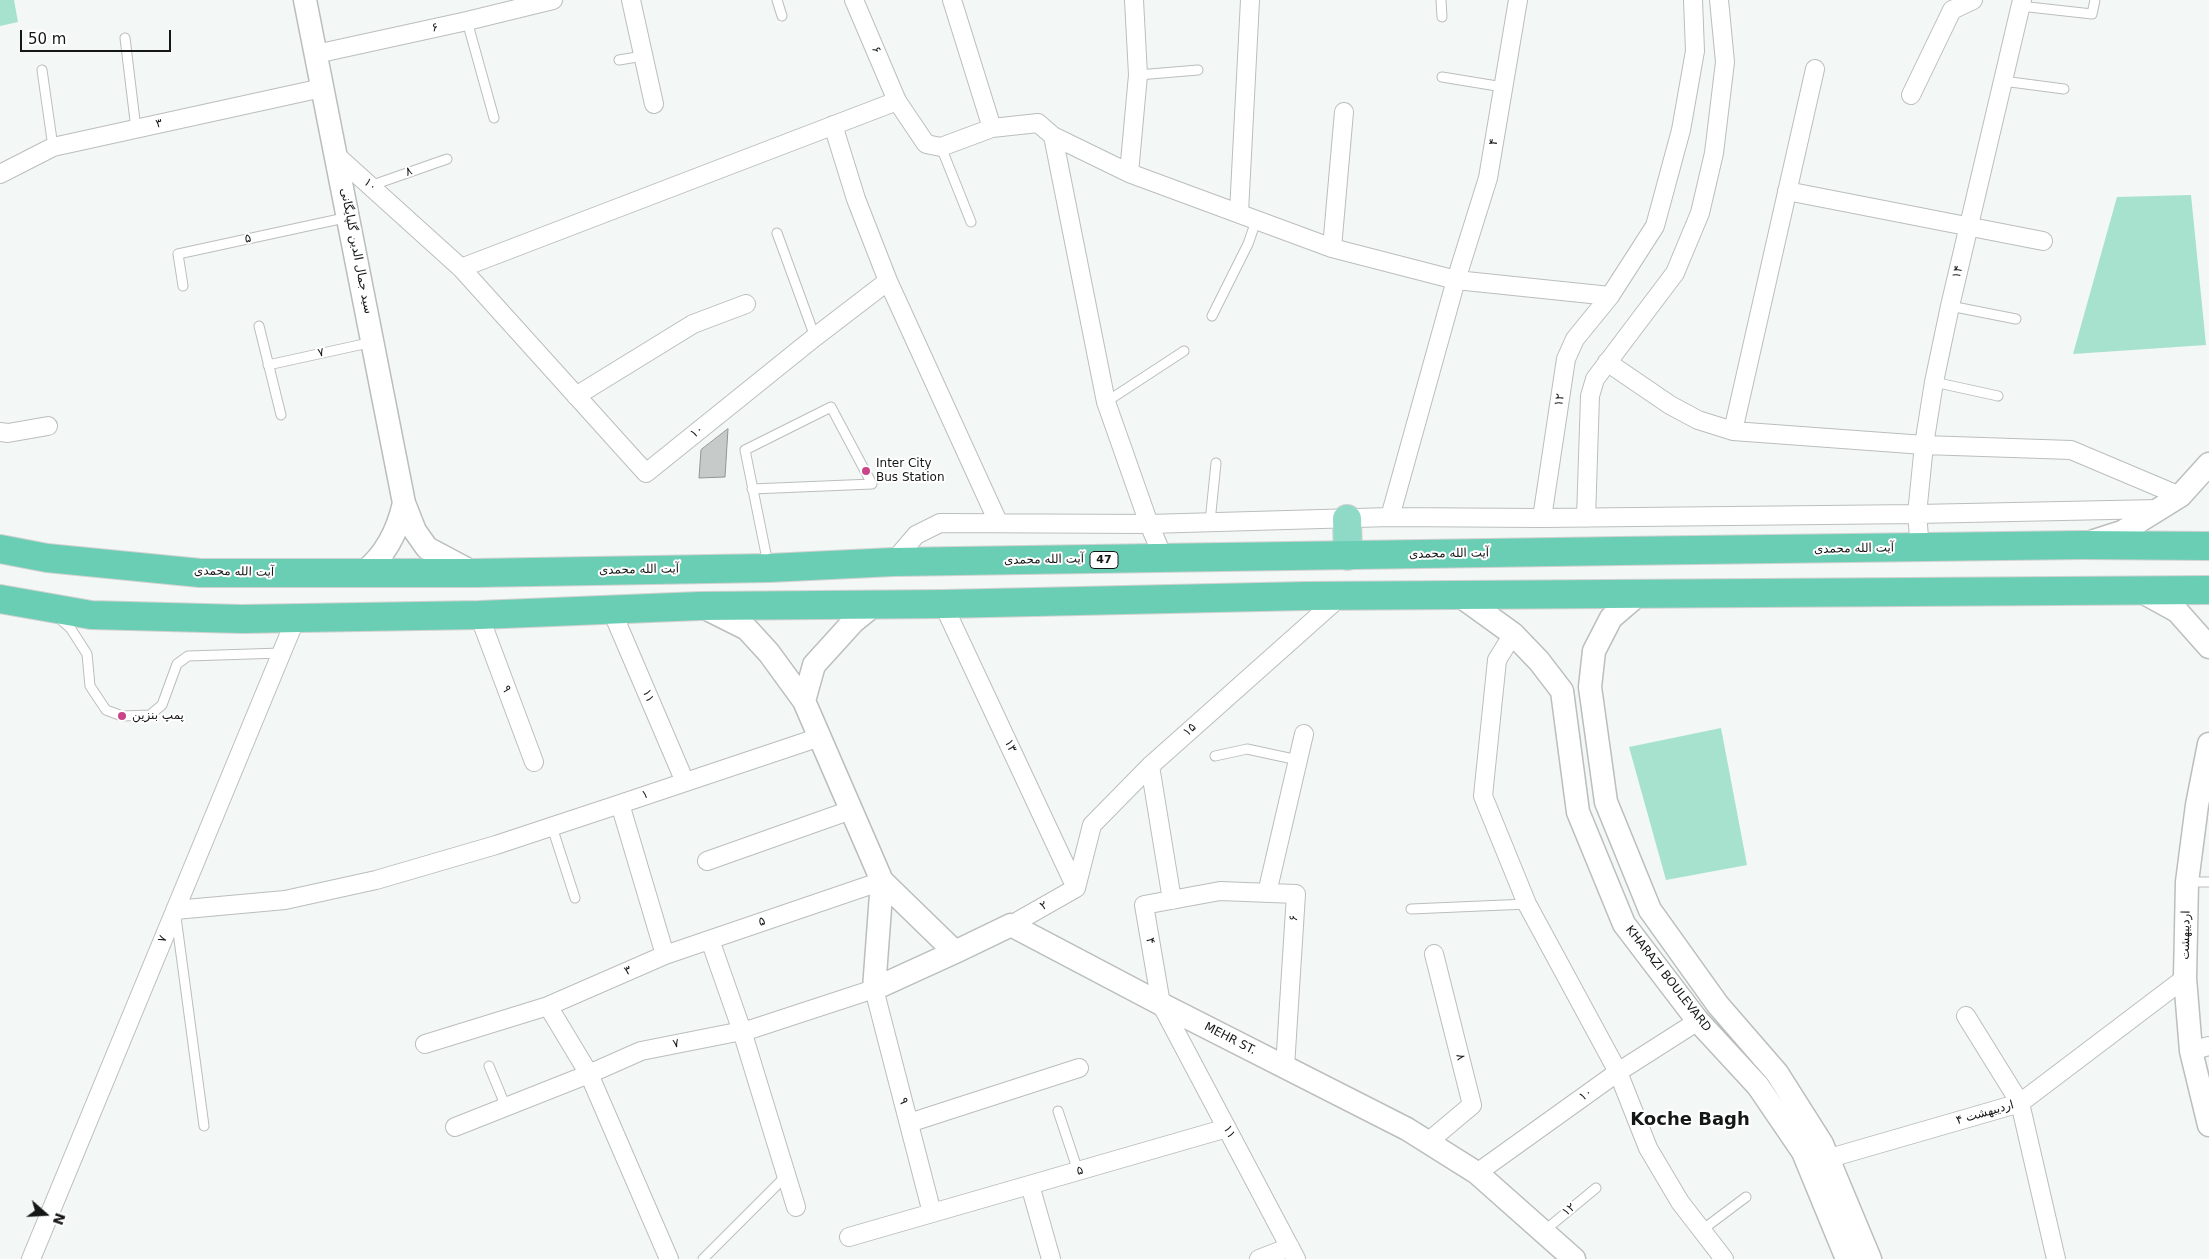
<!DOCTYPE html>
<meta charset="utf-8">
<style>
body{margin:0}
#map{position:relative;width:2209px;height:1259px;overflow:hidden;background:#f3f7f5;font-family:"DejaVu Sans",sans-serif}
canvas{display:block}
.north{position:absolute;left:20px;top:1189px;width:50px;height:50px;-webkit-text-stroke:4px #fff;paint-order:stroke;rotate:109deg;font-size:14px;font-weight:700;line-height:20px;text-align:center;color:#151716}
.north::after{content:'';display:block;margin:auto;width:18px;height:22px;background:#151716;clip-path:polygon(50% 0,100% 100%,50% 72%,0 100%)}
.scale{position:absolute;left:20px;top:30px;width:151px;height:22px;box-sizing:border-box;border:2px solid #151716;border-top:0;padding-left:6px;font-size:15px;line-height:18px;white-space:nowrap;color:#151716;-webkit-text-stroke:4px #fff;paint-order:stroke}
</style>
<div id="map">
<canvas width="2209" height="1259"></canvas>
<div class="north">N</div>
<div class="scale">50 m</div>
</div>
<script>
const ctx = document.querySelector('canvas').getContext('2d');
ctx.lineJoin = 'round';
function fill(path, color) {
  ctx.fillStyle = color;
  ctx.fill(path, 'evenodd');
}
function strokePath(path, color, width, dash) {
  ctx.strokeStyle = color;
  ctx.lineWidth = width;
  ctx.lineCap = dash ? 'butt' : 'round';
  ctx.setLineDash(dash || []);
  ctx.stroke(path);
}
function write(font, color, halo, rows, align = 'center') {
  ctx.font = font + ' "DejaVu Sans","Noto Naskh Arabic",sans-serif';
  ctx.lineWidth = 4;
  ctx.setLineDash([]);
  ctx.textBaseline = 'middle';
  ctx.strokeStyle = halo;
  ctx.fillStyle = color;
  for (const [text, x, y, turn = 0] of rows) {
    ctx.save();
    ctx.translate(x, y);
    ctx.rotate((+turn || 0) * Math.PI / 180);
    ctx.textAlign = isNaN(turn) ? turn : align;
    if (halo) ctx.strokeText(text, 0, 0);
    ctx.fillText(text, 0, 0);
    ctx.restore();
  }
}
fill(new Path2D(`
 M0 0H14L18 22 0 26Z
 M2191 195 2206 345 2073 354 2117 197Z
 M1721 728 1747 865 1666 880 1629 747Z`), '#a7e2cf');
const building = new Path2D(`
 M728 429 725 477 699 478 701 450Z`);
fill(building, '#c6cac8');
strokePath(building, '#919594', 1);
const service = new Path2D(`
 M777 0 782 16
 M1441 0 1442 17
 M2020 6 2092 14 2095 0
 M467 21 494 118
 M125 38 136 129
 M619 60 643 56
 M42 70 53 147
 M1138 75 1198 70
 M1442 77 1503 87
 M2003 81 2064 89
 M941 147 971 222
 M370 186 447 159
 M777 233 815 337
 M183 286 178 254 349 217
 M1950 306 2016 319
 M1212 316 1248 244 1256 221
 M259 326 281 415
 M268 365 373 342
 M1934 382 1998 396
 M1106 402 1184 351
 M752 489 872 484 831 407 745 450 768 564
 M1210 522 1216 463
 M58 617 71 629 87 654 90 686 106 710 122 716 150 715 162 705 177 664 188 656 281 653
 M1215 756 1247 749 1298 760
 M552 827 575 898
 M2187 882H2209
 M1411 909 1527 904
 M176 917 204 1126
 M489 1066 506 1107
 M1058 1111 1078 1171
 M1702 1230 1746 1197
 M1544 1231 1596 1188
 M703 1259 786 1176`);
const minor = new Path2D(`
 M631 0 654 104
 M854 0 897 101 926 144 941 147 992 128 1038 123 1053 136 1129 173 1332 248 1456 280 1610 296
 M952 0 992 128
 M316 54 467 21 553 0
 M1911 95 1952 10 1973 0
 M833 125 856 199 888 281
 M1053 136 1106 402 1149 524 1164 559
 M337 156 461 268 646 473 815 337 888 281 998 522
 M1129 173 1138 75 1134 0
 M0 174 53 147 322 88
 M1787 191 2043 241
 M1239 212 1250 0
 M1332 248 1344 112
 M461 268 897 101
 M1607 362 1670 405 1698 420 1733 431 1924 445 2071 450 2180 496
 M576 396 693 324 746 304
 M1733 431 1815 69
 M0 432 8 433 48 426
 M1390 517 1456 280 1488 178 1518 0
 M1542 518 1566 359 1575 339 1610 296 1655 226 1681 130 1695 51 1693 0
 M1586 518 1590 396 1595 379 1675 273 1700 213 1714 153 1725 62 1719 0
 M1920 548 1917 514 1924 445 1934 382 1950 306 2022 0
 M893 562 916 535 940 523 1149 524 1390 517 1542 518 1917 514 2159 509
 M943 604 1076 888
 M611 609 685 782
 M479 615 534 762
 M1513 634 1497 660 1483 796 1527 904 1618 1072 1648 1148 1680 1202 1724 1259
 M1150 766 1172 900
 M707 861 851 810
 M1076 888 1092 825 1150 766 1341 596
 M1267 893 1304 734
 M175 910 285 900 376 880 496 845 620 804
 M1011 925 1076 888
 M710 940 742 1031 796 1207
 M665 955 620 804 820 737
 M1966 1016 2020 1103 2056 1259
 M425 1044 548 1006 665 955 882 881
 M2191 1051 2209 1046
 M1285 1067 1296 894 1220 891 1144 905 1161 1004 1296 1259
 M909 1123 1079 1068
 M455 1127 589 1074 548 1006
 M1428 1142 1472 1105 1434 954
 M1816 1162 2020 1103 2185 978
 M1477 1173 1618 1072 1698 1021
 M1030 1185 1051 1259
 M849 1237 1227 1128
 M31 1259 296 618
 M669 1259 589 1074 641 1051 752 1029 874 989 932 1213
 M1259 1259 1290 1247`);
const tertiary = new Path2D(`
 M305 0 404 503 415 531 427 548 474 573
 M2094 541 2122 532 2180 496 2209 464
 M364 572C387 554 398 530 404 503
 M2139 590 2177 611 2209 647
 M1639 594 1611 618 1594 651 1590 687 1606 802 1650 910 1718 1005 1777 1073 1822 1144 1870 1259
 M1459 595 1513 634 1539 661 1562 691 1578 812 1624 924 1698 1021 1758 1086 1803 1152 1847 1259
 M701 606 747 629 769 653 804 701 882 881 955 952 1011 925 1161 1004 1407 1129 1477 1173 1574 1259
 M804 701 814 665 853 622 874 605
 M2209 744 2197 805 2187 882 2185 978 2191 1051 2209 1125
 M882 881 874 989 955 952`);
const primary = new Path2D(`
 M1347 519 1348 556`);
const trunk = new Path2D(`
 M0 549 47 558 200 573H475L769 568 893 562 1619 551 2081 545 2209 546
 M0 599 91 615 242 619 479 615 700 606 943 604 1306 596 2209 590`);
strokePath(service, '#babebd', 11);
strokePath(minor, '#babebd', 20);
strokePath(tertiary, '#babebd', 25);
strokePath(primary, '#d0d1d0', 30);
strokePath(trunk, '#d0d1d0', 30);
strokePath(service, '#fff', 9);
strokePath(minor, '#fff', 18);
strokePath(tertiary, '#fff', 22);
strokePath(primary, '#8fdac7', 28);
strokePath(trunk, '#6aceb4', 28);
for (const [x, y, r, color] of [
 [866,471,5,"#c94488"],
 [122,716,5,"#c94488"]
]) {
  const dot = new Path2D();
  dot.arc(x, y, r, 0, 2 * Math.PI);
  ctx.fillStyle = color;
  ctx.fill(dot);
  strokePath(dot, '#fff', 2);
}
for (const [x, y, w] of [
 [1104,560,28]
]) {
  const box = new Path2D();
  box.roundRect(x - w / 2, y - 8.5, w, 17, 4);
  ctx.fillStyle = '#fff';
  ctx.fill(box);
  strokePath(box, '#151716', 1);
}
write('bold 11px', '#151716', null, [
 ["47",1104,560]
]);
write('12px', '#151716', '#fff', [
 ["۶",435,28,-12],
 ["۶",876,50,67],
 ["۳",159,124,-12],
 ["۴",1494,142,-80],
 ["۸",409,172,-20],
 ["۱۰",370,185,42],
 ["۵",248,239,-12],
 ["سید جمال الدین گلپایگانی",356,251,79],
 ["۱۴",1958,272,-76],
 ["۷",321,353,-12],
 ["۱۲",1560,400,-81],
 ["۱۰",697,432,-39],
 ["آیت الله محمدی",1854,549,-1],
 ["آیت الله محمدی",1449,554,-1],
 ["آیت الله محمدی",1044,560,-1],
 ["آیت الله محمدی",639,570,-1],
 ["آیت الله محمدی",234,572,1],
 ["۹",506,689,70],
 ["۱۱",648,696,67],
 ["۱۵",1190,730,-42],
 ["۱۳",1010,746,65],
 ["۱",645,795,-18],
 ["۲",1044,906,-30],
 ["۶",1294,918,-87],
 ["۵",762,922,-19],
 ["اردیبهشت",2186,935,-89],
 ["۷",163,939,-68],
 ["۴",1150,941,80],
 ["۳",628,971,-23],
 ["KHARAZI BOULEVARD",1668,979,52],
 ["MEHR ST.",1230,1039,27],
 ["۷",676,1044,-11],
 ["۸",1460,1057,76],
 ["۱۰",1586,1095,-36],
 ["۹",903,1101,75],
 ["اردیبهشت ۴",1985,1113,-16],
 ["۱۱",1229,1132,62],
 ["۵",1080,1171,-16],
 ["۱۲",1569,1210,-40]
]);
write('12px', '#151716', '#fff', [
 ["Inter City",876,464],
 ["Bus Station",876,478],
 ["پمپ بنزین",132,716]
], 'left');
write('bold 18px', '#151716', '#fff', [
 ["Koche Bagh",1690,1120]
]);
</script>
